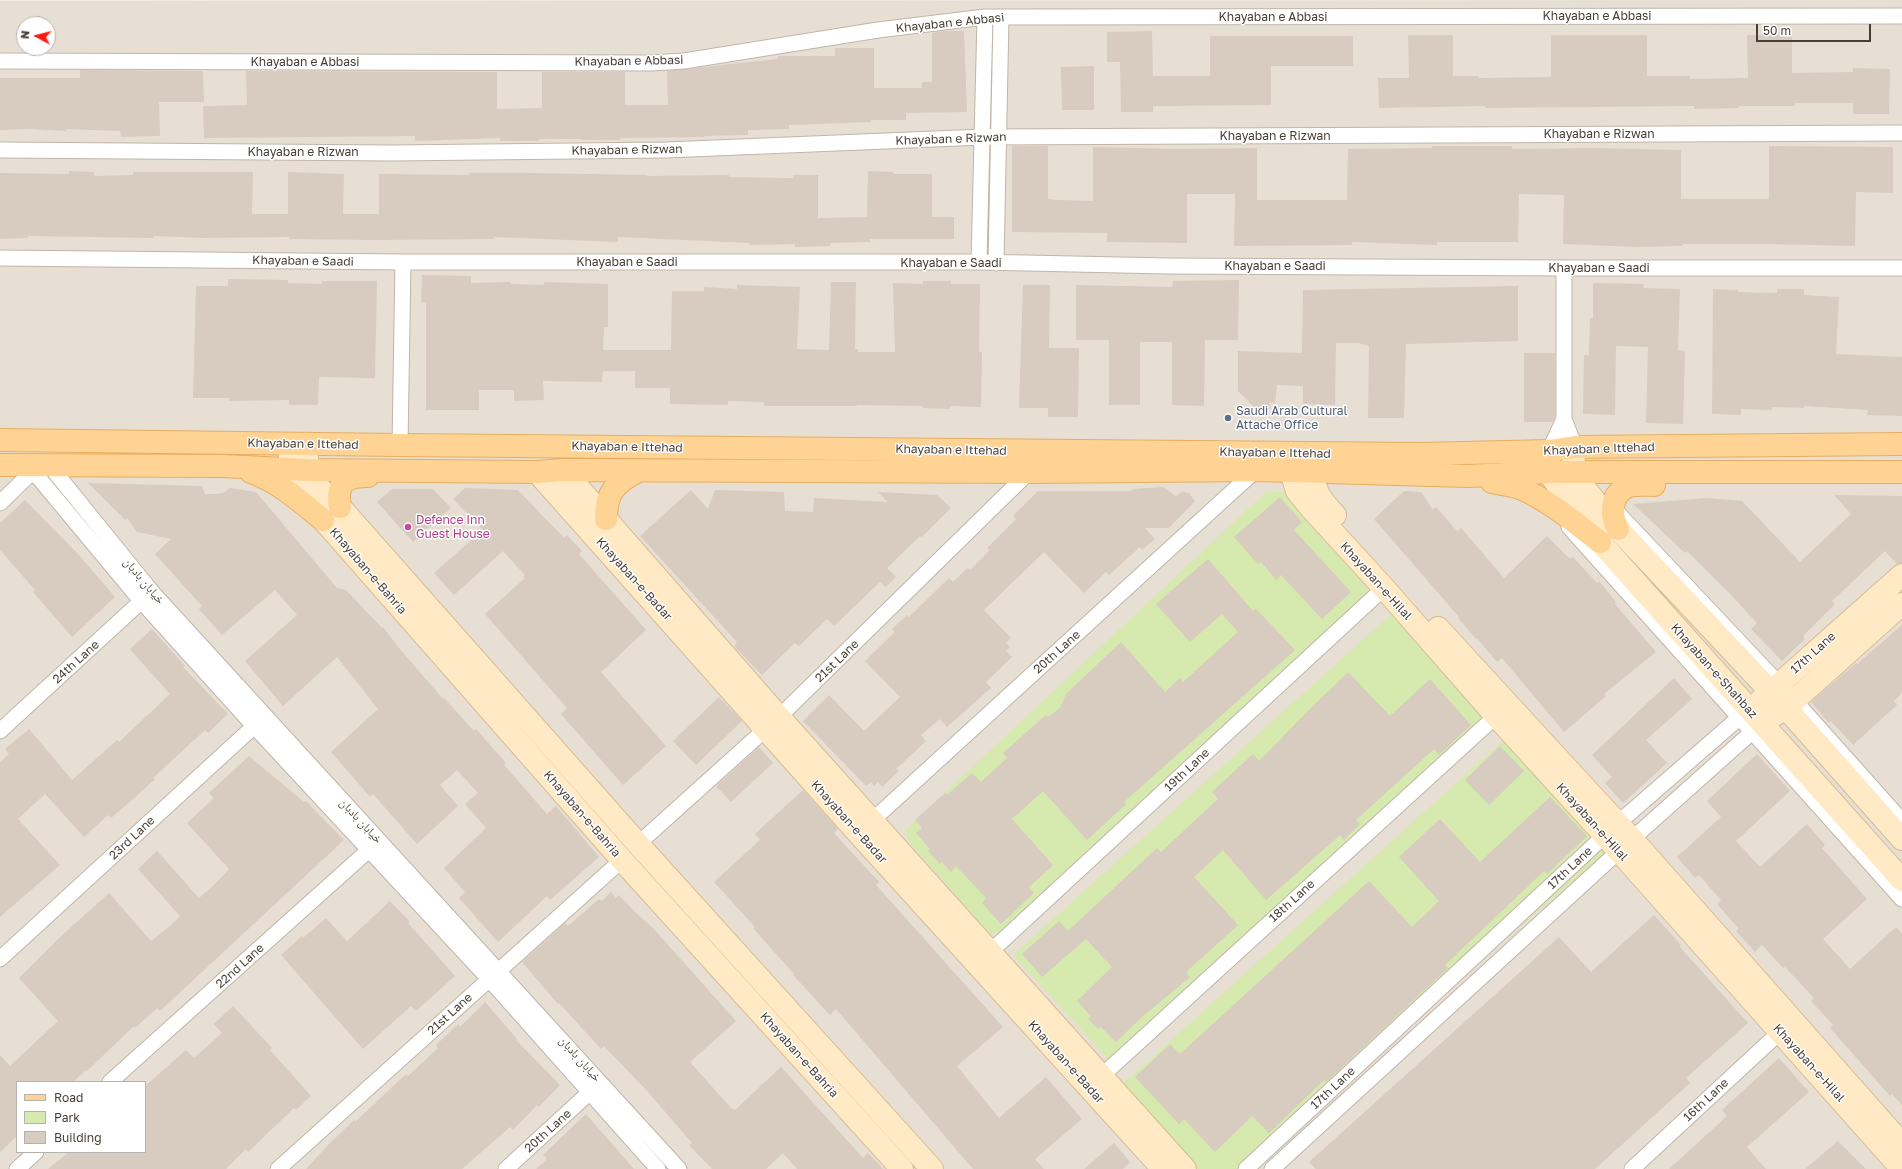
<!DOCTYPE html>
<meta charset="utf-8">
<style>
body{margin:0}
#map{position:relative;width:1902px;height:1169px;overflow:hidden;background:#f4eee7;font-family:"Golos Text",sans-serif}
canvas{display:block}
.legend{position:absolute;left:16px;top:1081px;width:130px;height:72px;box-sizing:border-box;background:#fff;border:1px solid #b5b2ae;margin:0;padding:5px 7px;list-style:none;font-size:12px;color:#473e35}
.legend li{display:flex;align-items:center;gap:8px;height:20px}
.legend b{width:20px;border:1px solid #b5b2ae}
.north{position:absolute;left:16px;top:16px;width:40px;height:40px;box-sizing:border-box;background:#fff;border:1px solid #b5b2ae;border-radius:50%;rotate:277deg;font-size:11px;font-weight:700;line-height:16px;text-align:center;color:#473e35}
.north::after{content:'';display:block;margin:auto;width:14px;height:18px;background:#fe1a13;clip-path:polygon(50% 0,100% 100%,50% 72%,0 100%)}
.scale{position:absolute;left:1756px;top:24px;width:115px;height:18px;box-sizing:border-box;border:2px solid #473e35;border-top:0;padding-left:5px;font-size:12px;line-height:14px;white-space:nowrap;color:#473e35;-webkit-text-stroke:3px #fff;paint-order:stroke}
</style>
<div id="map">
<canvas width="1902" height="1169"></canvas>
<ul class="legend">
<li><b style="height:5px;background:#ffd394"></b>Road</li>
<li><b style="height:11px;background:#d6e9ae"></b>Park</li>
<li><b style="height:11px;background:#d8cbbf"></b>Building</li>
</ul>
<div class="north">N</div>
<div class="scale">50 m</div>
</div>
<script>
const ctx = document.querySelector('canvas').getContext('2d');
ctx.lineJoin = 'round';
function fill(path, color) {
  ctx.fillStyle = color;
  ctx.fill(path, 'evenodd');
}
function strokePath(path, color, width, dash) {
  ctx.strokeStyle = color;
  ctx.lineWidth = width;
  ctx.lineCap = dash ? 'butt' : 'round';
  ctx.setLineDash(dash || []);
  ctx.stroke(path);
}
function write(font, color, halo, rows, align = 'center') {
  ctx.font = font + ' "Golos Text","Noto Naskh Arabic",sans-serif';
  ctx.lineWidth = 3;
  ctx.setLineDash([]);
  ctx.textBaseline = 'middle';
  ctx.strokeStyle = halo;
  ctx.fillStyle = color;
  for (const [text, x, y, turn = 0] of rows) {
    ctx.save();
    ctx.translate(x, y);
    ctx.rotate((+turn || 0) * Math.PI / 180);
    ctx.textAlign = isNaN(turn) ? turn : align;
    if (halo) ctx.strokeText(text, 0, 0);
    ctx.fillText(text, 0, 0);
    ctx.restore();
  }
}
fill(new Path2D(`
 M1902 0V1169H0V1ZM24 24H48V48H24ZM17 1082H145V1152H17Z`), '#e8dfd4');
fill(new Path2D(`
 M1266 492H1284L1369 590 1366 604 1000 934H990L907 839 906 829Z
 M1397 609 1499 721 1110 1061 1013 955Z
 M1504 740 1606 852 1242 1169H1196L1120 1086Z`), '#d6e9ae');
fill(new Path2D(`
 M943 31H964L967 112 906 113V120H871V122L789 125V129L748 130V135L704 136V137L620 138V140H581V139H539V141H500V138L415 141V136L204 138 203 106 247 105 246 71 497 72V109L540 108 542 107V72H625V105H668L667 71 778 59V56H835V48H874V88H922V82H932V33Z
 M1152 31 1153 76H1210V36H1353V66H1271V105L1153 106V112H1121L1120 62H1107V32Z
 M1408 35H1453V76H1479V78L1551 77V35H1647V76H1690V79L1748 78 1747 35H1792V73L1853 72V68L1890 69 1889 114H1853V103H1795V106H1739V108L1694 109V106L1485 108V106L1379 108 1378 78H1409Z
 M1094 66V110H1062L1061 67Z
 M80 70 203 71 204 102H159L160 136 121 137 120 131 66 129V131L30 129 0 130V78H80Z
 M1012 146H1048V199L1060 200 1093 201V147L1181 149 1257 148V200H1347L1348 149 1432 148V146H1512V149L1594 148 1681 150V199H1769V146L1893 147V193L1856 192 1855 246 1766 244H1683V246L1638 247 1563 244 1564 195 1519 194 1518 242H1437V245L1352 242V245L1234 246 1235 194H1187V243L1107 242V233L1012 232Z
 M69 171 94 172V176L133 175V172H253L252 214H288V172L344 174 343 214H379V174L469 175V173H529L647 175V176L729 175V177L793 178V175H818V218L867 217 868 171 893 172V174H932V217H954V239H870V242L830 243V246L795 247V244L750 245V243L618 237V242L494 237V239L375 240 289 239V237L203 238 153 236V238L28 236V238L0 239V173L69 174Z
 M422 275 471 276V283L510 282 511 284 544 285V282L608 284V327H604L603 350H671L672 291H704V287L737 289V285L800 287 797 349 829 350 831 282H856L855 349H858V352H895L893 283 923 284V281H951V284H980L979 352H982L981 407 950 406V409L923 408V406L857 405V406H764V402L728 401V405L670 404V388H635V371H603L602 382 543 381 544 400 514 401V390H479V410H426V303L421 302Z
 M228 279 288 280V283L322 284V281H377L375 378 319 377 318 405H289V400L229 401V398H193L196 286H228Z
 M1239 280 1238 340H1205L1204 406 1172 405V342H1140V405H1109V340H1076V285L1172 287 1173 281Z
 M1593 283 1644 284 1643 288 1680 289 1678 350 1685 351 1683 424 1646 423 1648 347 1616 346 1615 415 1583 414 1584 355H1589L1590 318H1593Z
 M1023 285H1050L1049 348H1079L1078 417H1048V408H1019Z
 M1518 286V341L1406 344 1404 418H1368L1369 346 1358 343H1336L1335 405 1303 404V386L1277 385 1275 403 1270 402V409L1255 408 1238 391V351L1302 353 1303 290Z
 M1713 289 1738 290V292L1777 293V289H1804V295L1839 297 1836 354 1902 357V416L1867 415 1868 410 1804 406V408L1772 407V410L1741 409V415L1712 414Z
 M1524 353H1555V417L1553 422H1524Z
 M88 483 202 486 205 494H214L223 493 230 488 256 492 337 588 346 590 382 628 383 627 399 648 443 699 444 698 474 731 476 729 506 763 504 765 547 814 556 806 599 857 550 900 547 896 498 942 459 898 465 892 444 868 486 828 465 804 478 793 457 770 440 785 458 806 417 844 373 794 370 797 331 752 378 709 337 657 283 706 245 661 297 615 275 590 222 635 199 609 202 606 155 554 171 539 137 532 127 518 125 520Z
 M1163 487 1176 496 1182 492 1189 493 1195 501 1169 528H1145L1155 539 1142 550 1140 547 1109 575 1106 572 1084 593 1044 552 984 610 1011 638 1006 643 1010 647 1006 651 1012 657 986 682 991 688 947 727 940 719 921 735 926 741 896 769 899 771 882 787 878 782 874 786 871 782 866 786 803 721 829 695 864 731 900 697 865 661 895 632 892 629 907 615 909 617 949 578 953 582 967 568 970 570 990 550 987 548 1016 519 1013 516 1038 491H1131L1133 489Z
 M465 488 518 490 564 538 567 535 582 551 579 554 646 630 601 672 666 746 623 785 561 714 567 708 485 614 525 578 523 577 525 575 503 551 454 595 434 573 483 530 453 499Z
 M392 489H433L451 508 413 542 377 502Z
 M691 490 708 509 715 490 784 492 785 511 813 512 814 498 888 502 878 492 937 495 951 508 922 537 920 536 887 568 896 577 886 587 880 582 834 626 827 619 799 646 795 643 762 675 734 646 737 642 640 536Z
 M1404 491 1421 492 1433 510 1436 507 1457 531 1461 528 1504 578 1547 536 1570 559 1573 557 1597 583 1599 581 1616 602 1615 604 1656 652 1604 694 1606 696 1564 732 1502 658 1497 662 1477 638 1476 639 1458 618 1459 617 1374 519Z
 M1834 495 1902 496V563L1897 564 1885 551 1832 601 1835 604 1803 636 1805 639 1782 661 1751 629 1757 623 1732 596 1687 551 1685 553 1633 504 1706 498 1742 501 1800 562 1851 514Z
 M1280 497 1302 522 1294 530 1351 592 1322 619 1281 575 1276 580 1261 562 1258 564 1234 537Z
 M25 500 78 554 115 597 72 637 33 592 35 590 0 550V523Z
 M1208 559 1253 611 1256 609 1295 650 1124 802 1126 804 1087 840 1043 791 1012 819 1053 865 1029 887 1034 893 1001 924 982 903 986 898 956 866 951 872 942 862 940 864 928 851 930 849 916 833 922 828 915 820 945 793 947 795 972 773 981 782 1007 758 1003 753 1046 715 1048 717 1060 708 1066 694 1121 642 1165 692 1180 678 1183 682 1238 632 1222 614 1190 642 1156 604Z
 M1902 625V693L1894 701 1897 705 1853 745 1831 721 1829 723 1811 702 1856 663 1857 664Z
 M152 629 185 666 183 667 228 714 208 733 205 730 153 778 155 779 131 801 111 818 108 815 84 837 45 794 18 819 60 865 0 917V762L9 754 5 749 29 729 72 780 117 740 119 742 170 694 130 649Z
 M1348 672 1390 716 1430 679 1471 725 1439 755 1434 749 1356 820 1360 824 1344 840 1340 835 1266 900 1223 850 1194 877 1238 925 1186 972 1190 977 1142 1017 1116 1042 1101 1027 1098 1029 1088 1019 1091 1016 1077 1001 1112 967 1086 939 1042 977 1022 954 1059 921 1068 931 1157 848 1161 852 1218 799 1212 792 1253 754 1259 761 1310 709Z
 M1674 678 1692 699 1646 740 1667 763 1623 803 1605 783 1612 777 1592 755Z
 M719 697 742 721 696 765 673 741Z
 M1500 746 1524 771 1489 805 1465 780Z
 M759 747 773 763 731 802 716 786Z
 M1757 754 1790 791 1736 841 1760 867 1807 824 1825 845 1822 848 1867 899 1823 939 1850 969 1896 927 1902 934V1105L1892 1094 1890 1096 1830 1028 1833 1025 1811 1001 1814 998 1785 967 1783 968 1762 945 1755 952 1736 931 1739 929 1717 904 1721 900 1699 875 1695 878 1677 857 1721 817 1707 801Z
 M249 756 304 802 306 801 344 840 160 1011 157 1008 135 1028 134 1026 87 1071 86 1070 73 1082H17V1136L0 1152V1055L10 1066 58 1021 19 978 59 938 109 893 151 941 170 926 180 916 138 869 157 851 199 898 213 886 229 869 187 823 214 798 209 793Z
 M803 790 838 829 834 833 879 882 876 885 1003 1027 957 1066 999 1118 1046 1077 1082 1119 1035 1159 1044 1169H973L836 1009 830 1015 793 975 794 974 753 928 755 927 714 882 760 840 755 834Z
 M1550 797 1587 836 1547 874 1544 871 1445 965 1448 968 1400 1013 1326 1082 1324 1080 1269 1133 1252 1116 1215 1152 1184 1119 1179 1124 1135 1077 1170 1044 1180 1054 1369 881 1412 927 1439 901 1399 857 1440 819 1480 862Z
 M611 892 616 898 619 895 636 913 652 927 736 1021 690 1062 731 1108 735 1110 781 1067 863 1158 868 1153 883 1169H797L783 1153 766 1169H712L689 1145 692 1143 648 1092 604 1046 601 1049 559 1003 558 1004 522 962 565 923 568 926 599 899 602 901Z
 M390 901 410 922 408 923 455 976 416 1011 411 1006 363 1049 281 955 302 936 303 938 326 918 347 941Z
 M1654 915 1681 945 1679 946 1748 1023 1686 1078 1690 1083 1595 1169H1316L1309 1162 1559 937 1591 972Z
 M485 1002 517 1039 516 1040 560 1085 539 1107 537 1105 513 1130 510 1127 462 1169H306L329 1144 354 1120 356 1121 406 1074 408 1076 438 1048 436 1045 458 1024 460 1027Z
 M233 1006 272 1048 270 1050 311 1096 296 1110 294 1108 248 1152 246 1149 226 1169H48L69 1152H145V1086L186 1050 194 1058 222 1033 214 1024Z
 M1779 1058 1809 1092 1747 1147 1766 1169H1669L1727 1116 1722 1110Z
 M586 1114 634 1169H536L547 1159 543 1155Z
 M1838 1141 1866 1169H1805Z
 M1114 1143 1130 1162 1123 1169H1084Z`), '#d8cbbf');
const street = new Path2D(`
 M0 61 651 63 684 61 878 30 985 17 1902 16
 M0 150 392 153 666 150 983 137 1902 133
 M0 258 403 262H979L1168 266 1564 268H1902
 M979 262 985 17
 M996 263 1001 17
 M1564 268V419L1575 447
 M400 445 403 262
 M1549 451 1564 419
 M30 465 33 471 142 602 254 726 489 979 658 1169
 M50 466 152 592 679 1169
 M0 503 33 471
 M1613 508 1794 700 1902 821
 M1569 527 1902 899
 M0 731 148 595
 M865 827 1256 470
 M638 844 779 717 1029 472
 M990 952 1384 588
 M0 959 262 719
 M110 1082 370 849
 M1095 1082 1496 716
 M17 1169 36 1152
 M278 1169 622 860
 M506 1169 590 1092
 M1246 1169 1617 824 1748 710
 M1272 1169 1632 839 1761 724
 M1632 1169 1780 1032`);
const secondary = new Path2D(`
 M290 444V469L304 498 622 860 902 1169
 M306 444 308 472 316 485 340 507 638 844 932 1169
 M1575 447 1572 473 1618 529 1786 708 1902 839
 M1549 455 1548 472 1600 542 1902 880
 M563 470 779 717 1185 1169
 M1291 471 1297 491 1310 507 1384 588 1496 716 1619 851 1902 1169
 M537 472 858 833 1163 1169
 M1313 472C1314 492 1322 501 1335 515
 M1438 628 1632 839 1902 1144
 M1759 702 1902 575
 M1773 716 1786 708 1902 604`);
const primary = new Path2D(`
 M0 440 400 445 1420 454 1549 451 1575 447 1902 444
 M0 465 222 466 307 470 537 472 563 470 1029 472 1256 470 1468 476 1548 472H1902
 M251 472C279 482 300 501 323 520
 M1492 482C1501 484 1511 485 1520 488 1550 501 1574 522 1600 542
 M340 507C336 483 345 476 368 476
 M606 519C606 492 615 483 638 471
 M1618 529C1610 515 1610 493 1629 486 1636 484 1646 485 1654 485`);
strokePath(street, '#bfb5a9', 17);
strokePath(secondary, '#d5bc95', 24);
strokePath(primary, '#e6ae62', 24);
strokePath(street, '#fff', 15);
strokePath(secondary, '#ffeac5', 22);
strokePath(primary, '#ffd394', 22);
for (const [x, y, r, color] of [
 [1228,418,4,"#5c6f8a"],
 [408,527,4,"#d1479c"]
]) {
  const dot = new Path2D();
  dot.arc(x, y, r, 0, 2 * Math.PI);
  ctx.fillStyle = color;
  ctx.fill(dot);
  strokePath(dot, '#fff', 1.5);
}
write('12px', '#473e35', '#fff', [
 ["Khayaban e Abbasi",1597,16],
 ["Khayaban e Abbasi",1273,17],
 ["Khayaban e Abbasi",950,23,-6],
 ["Khayaban e Abbasi",629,61,-1],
 ["Khayaban e Abbasi",305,62],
 ["Khayaban e Rizwan",1599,134],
 ["Khayaban e Rizwan",1275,136],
 ["Khayaban e Rizwan",951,139,-2],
 ["Khayaban e Rizwan",627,150,-1],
 ["Khayaban e Rizwan",303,152],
 ["Khayaban e Saadi",303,261,1],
 ["Khayaban e Saadi",627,262],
 ["Khayaban e Saadi",951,263],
 ["Khayaban e Saadi",1275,266],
 ["Khayaban e Saadi",1599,268],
 ["Khayaban e Ittehad",303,444,1],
 ["Khayaban e Ittehad",627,447,1],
 ["Khayaban e Ittehad",1599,449,-2],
 ["Khayaban e Ittehad",951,450,1],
 ["Khayaban e Ittehad",1275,453,1],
 ["Khayaban-e-Bahria",368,571,49],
 ["Khayaban-e-Badar",634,579,48],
 ["خیابان بادبان",144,581,50],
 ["Khayaban-e-Hilal",1376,581,48],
 ["20th Lane",1057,652,-42],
 ["17th Lane",1813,653,-42],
 ["21st Lane",837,661,-44],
 ["24th Lane",76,662,-42],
 ["Khayaban-e-Shahbaz",1714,671,48],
 ["19th Lane",1187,770,-43],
 ["Khayaban-e-Bahria",582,814,49],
 ["خیابان بادبان",361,821,47],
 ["Khayaban-e-Badar",849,822,48],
 ["Khayaban-e-Hilal",1592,822,48],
 ["23rd Lane",132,838,-43],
 ["17th Lane",1570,868,-43],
 ["18th Lane",1292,901,-42],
 ["22nd Lane",240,966,-42],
 ["21st Lane",450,1014,-42],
 ["Khayaban-e-Bahria",799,1055,48],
 ["خیابان بادبان",580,1059,48],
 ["Khayaban-e-Badar",1066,1062,48],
 ["Khayaban-e-Hilal",1809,1063,48],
 ["17th Lane",1333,1088,-43],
 ["16th Lane",1706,1100,-43],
 ["20th Lane",548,1131,-42]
]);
write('12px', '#4e5e75', '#fff', [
 ["Saudi Arab Cultural",1236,411],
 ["Attache Office",1236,425]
], 'left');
write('12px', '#b23c85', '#fff', [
 ["Defence Inn",416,520],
 ["Guest House",416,534]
], 'left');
</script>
